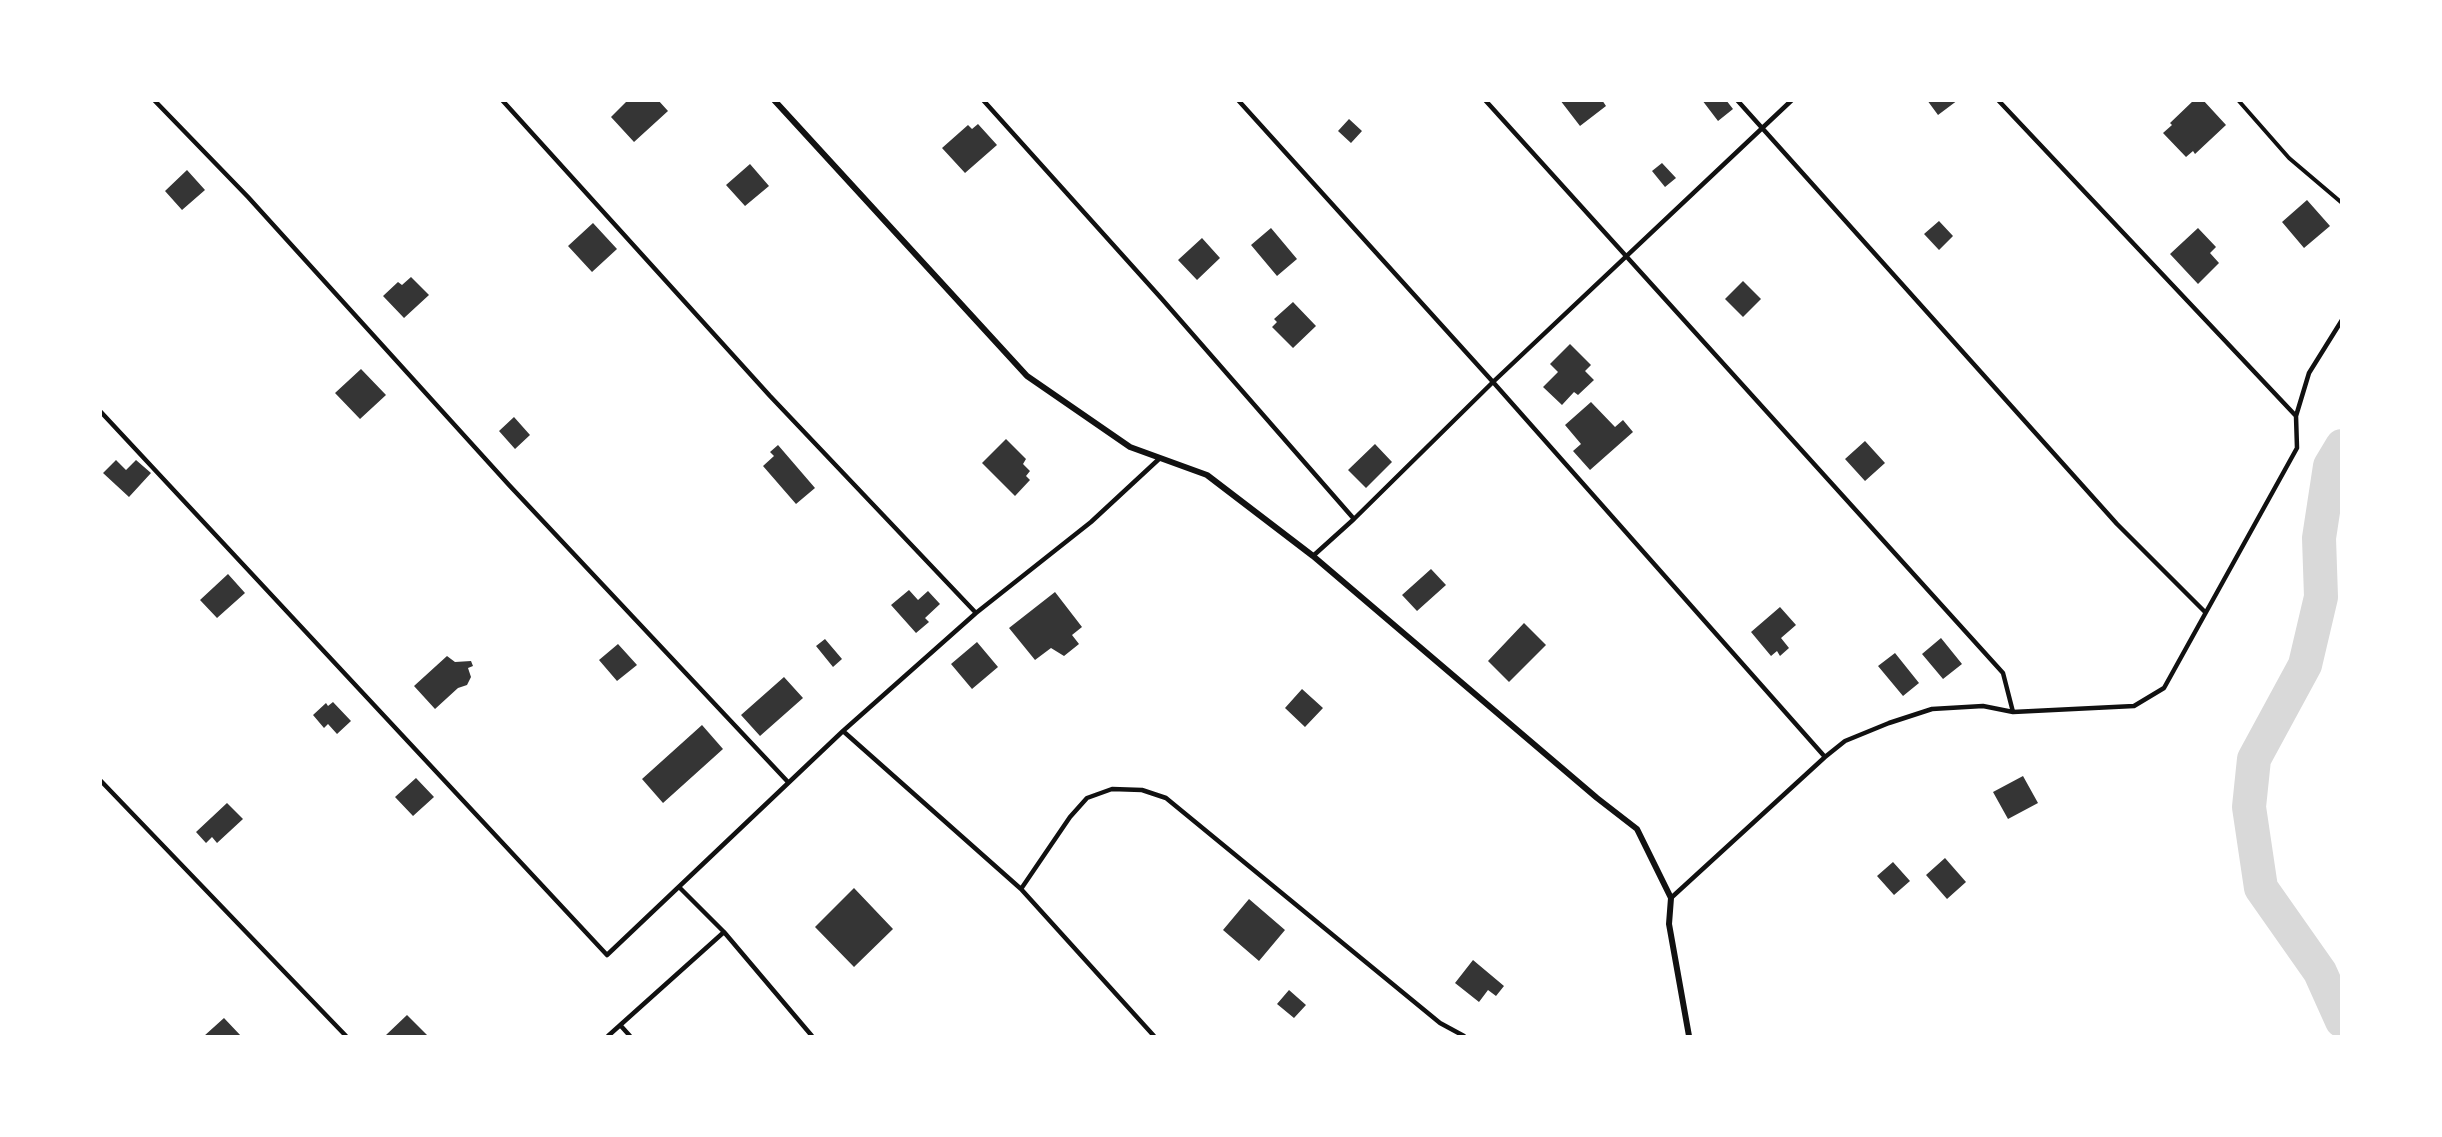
<!DOCTYPE html>
<style>
body{margin:0}
#map{position:relative;width:2442px;height:1137px;overflow:hidden;background:#fff;font-family:Mulish,sans-serif}
canvas{display:block}
.frame{position:absolute;inset:0;border:102px solid #fff;pointer-events:none}
</style>
<div id="map">
<canvas width="2442" height="1137"></canvas>
<div class="frame"></div>
</div>
<script>
const ctx = document.querySelector('canvas').getContext('2d');
ctx.lineJoin = 'round';
function strokePath(path, color, width, dash) {
  ctx.strokeStyle = color;
  ctx.lineWidth = width;
  ctx.lineCap = dash ? 'butt' : 'round';
  ctx.setLineDash(dash || []);
  ctx.stroke(path);
}
function fill(path, color) {
  ctx.fillStyle = color;
  ctx.fill(path, 'evenodd');
}
strokePath(new Path2D(`
 M2342 446 2330 466 2319 538 2321 597 2305 665 2254 759 2249 807 2261 888 2320 972 2342 1021`), '#d9d9d9', 34);
fill(new Path2D(`
 M628 100H658L668 111 634 142 611 117Z
 M1560 100H1602L1606 106 1580 126Z
 M1702 100H1726L1733 109 1718 121Z
 M1927 100H1958L1938 115Z
 M2194 100H2203L2226 125 2195 154 2193 151 2186 157 2163 133 2172 125 2170 123Z
 M1349 119 1362 131 1351 143 1338 131Z
 M978 124 997 145 965 173 942 148 968 125 972 129Z
 M1662 163 1676 178 1665 187 1652 171Z
 M750 164 769 186 745 206 726 185Z
 M187 170 205 190 182 210 165 191Z
 M2307 200 2330 226 2304 248 2282 222Z
 M1939 221 1953 236 1939 250 1924 234Z
 M593 223 617 249 592 272 568 246Z
 M1271 228 1297 259 1277 276 1251 245Z
 M2198 228 2216 247 2210 253 2219 263 2198 284 2170 254Z
 M1202 238 1220 258 1197 280 1178 260Z
 M411 277 429 295 404 318 383 296 398 282 402 285Z
 M1743 281 1761 299 1743 317 1725 299Z
 M1293 302 1316 326 1293 348 1272 327 1277 322 1274 319Z
 M1570 344 1591 365 1585 371 1594 380 1578 395 1574 392 1562 405 1543 387 1558 372 1550 364Z
 M361 369 386 395 360 419 335 393Z
 M1591 402 1615 427 1623 420 1633 432 1590 470 1573 451 1581 444 1565 425Z
 M514 417 530 435 515 449 499 431Z
 M1006 439 1026 459 1023 464 1030 471 1026 476 1030 480 1015 496 982 463Z
 M1865 441 1885 463 1865 481 1845 459Z
 M1375 444 1392 462 1366 488 1348 470Z
 M778 445 815 488 796 504 763 466 774 456 770 452Z
 M116 460 126 470 136 460 151 473 129 497 103 473Z
 M1431 569 1446 585 1417 611 1402 595Z
 M228 574 245 593 217 618 200 600Z
 M909 590 918 600 928 591 940 604 925 618 929 622 916 633 891 605Z
 M1055 592 1082 627 1072 635 1079 644 1064 656 1051 648 1035 660 1009 628Z
 M1780 607 1796 625 1781 638 1789 648 1780 656 1777 651 1771 656 1751 632Z
 M1524 623 1546 645 1509 682 1488 661Z
 M1941 638 1962 664 1943 679 1922 654Z
 M825 639 842 659 833 667 816 646Z
 M977 642 998 667 972 689 951 664Z
 M618 644 637 665 617 681 599 660Z
 M1895 653 1919 683 1903 696 1878 666Z
 M447 656 455 662 471 661 473 666 468 668 471 677 467 685 458 688 435 709 414 686Z
 M784 677 803 698 760 736 741 715Z
 M1302 689 1323 708 1305 727 1285 708Z
 M333 702 351 721 337 734 328 724 324 728 313 715 326 703 328 706Z
 M702 725 723 749 663 803 642 779Z
 M2023 776 2038 803 2008 819 1993 792Z
 M416 778 434 797 413 816 395 797Z
 M227 803 243 819 217 843 212 837 206 843 196 832Z
 M1945 858 1966 882 1947 899 1926 875Z
 M1893 862 1910 881 1894 895 1877 876Z
 M854 888 893 929 854 967 815 927Z
 M1249 899 1285 930 1259 961 1223 930Z
 M1473 960 1504 986 1496 996 1488 990 1479 1002 1455 983Z
 M1289 990 1306 1005 1294 1018 1277 1004Z
 M407 1015 427 1035 425 1036H387L386 1035Z
 M224 1018 241 1036H204Z`), '#353535');
strokePath(new Path2D(`
 M2238 100 2289 158 2342 203`), '#111', 4);
strokePath(new Path2D(`
 M154 100 248 197 509 485 788 782
 M502 100 770 396 976 613
 M983 100 1161 298 1354 519
 M1238 100 1493 382 1825 757
 M1485 100 2003 673 2013 712
 M1737 100 2117 524 2205 612
 M1998 100 2296 416
 M100 411 607 955 843 731 976 613 1091 522 1159 459
 M1313 556 1354 519 1493 382 1792 100
 M843 731 1021 889 1154 1036
 M100 780 346 1036
 M679 887 724 932 812 1036
 M1021 889 1070 817 1087 798 1112 789 1142 790 1166 798 1440 1023 1464 1036
 M1671 898 1825 757 1845 741 1889 723 1932 709 1983 706 2013 712 2134 706 2164 688 2297 448 2296 416 2309 373 2342 320
 M621 1026 630 1036
 M608 1036 724 932`), '#111', 4.5);
strokePath(new Path2D(`
 M774 100 1027 376 1130 447 1207 475 1313 556 1597 798 1637 829 1671 898 1669 924 1689 1036`), '#111', 6);
</script>
